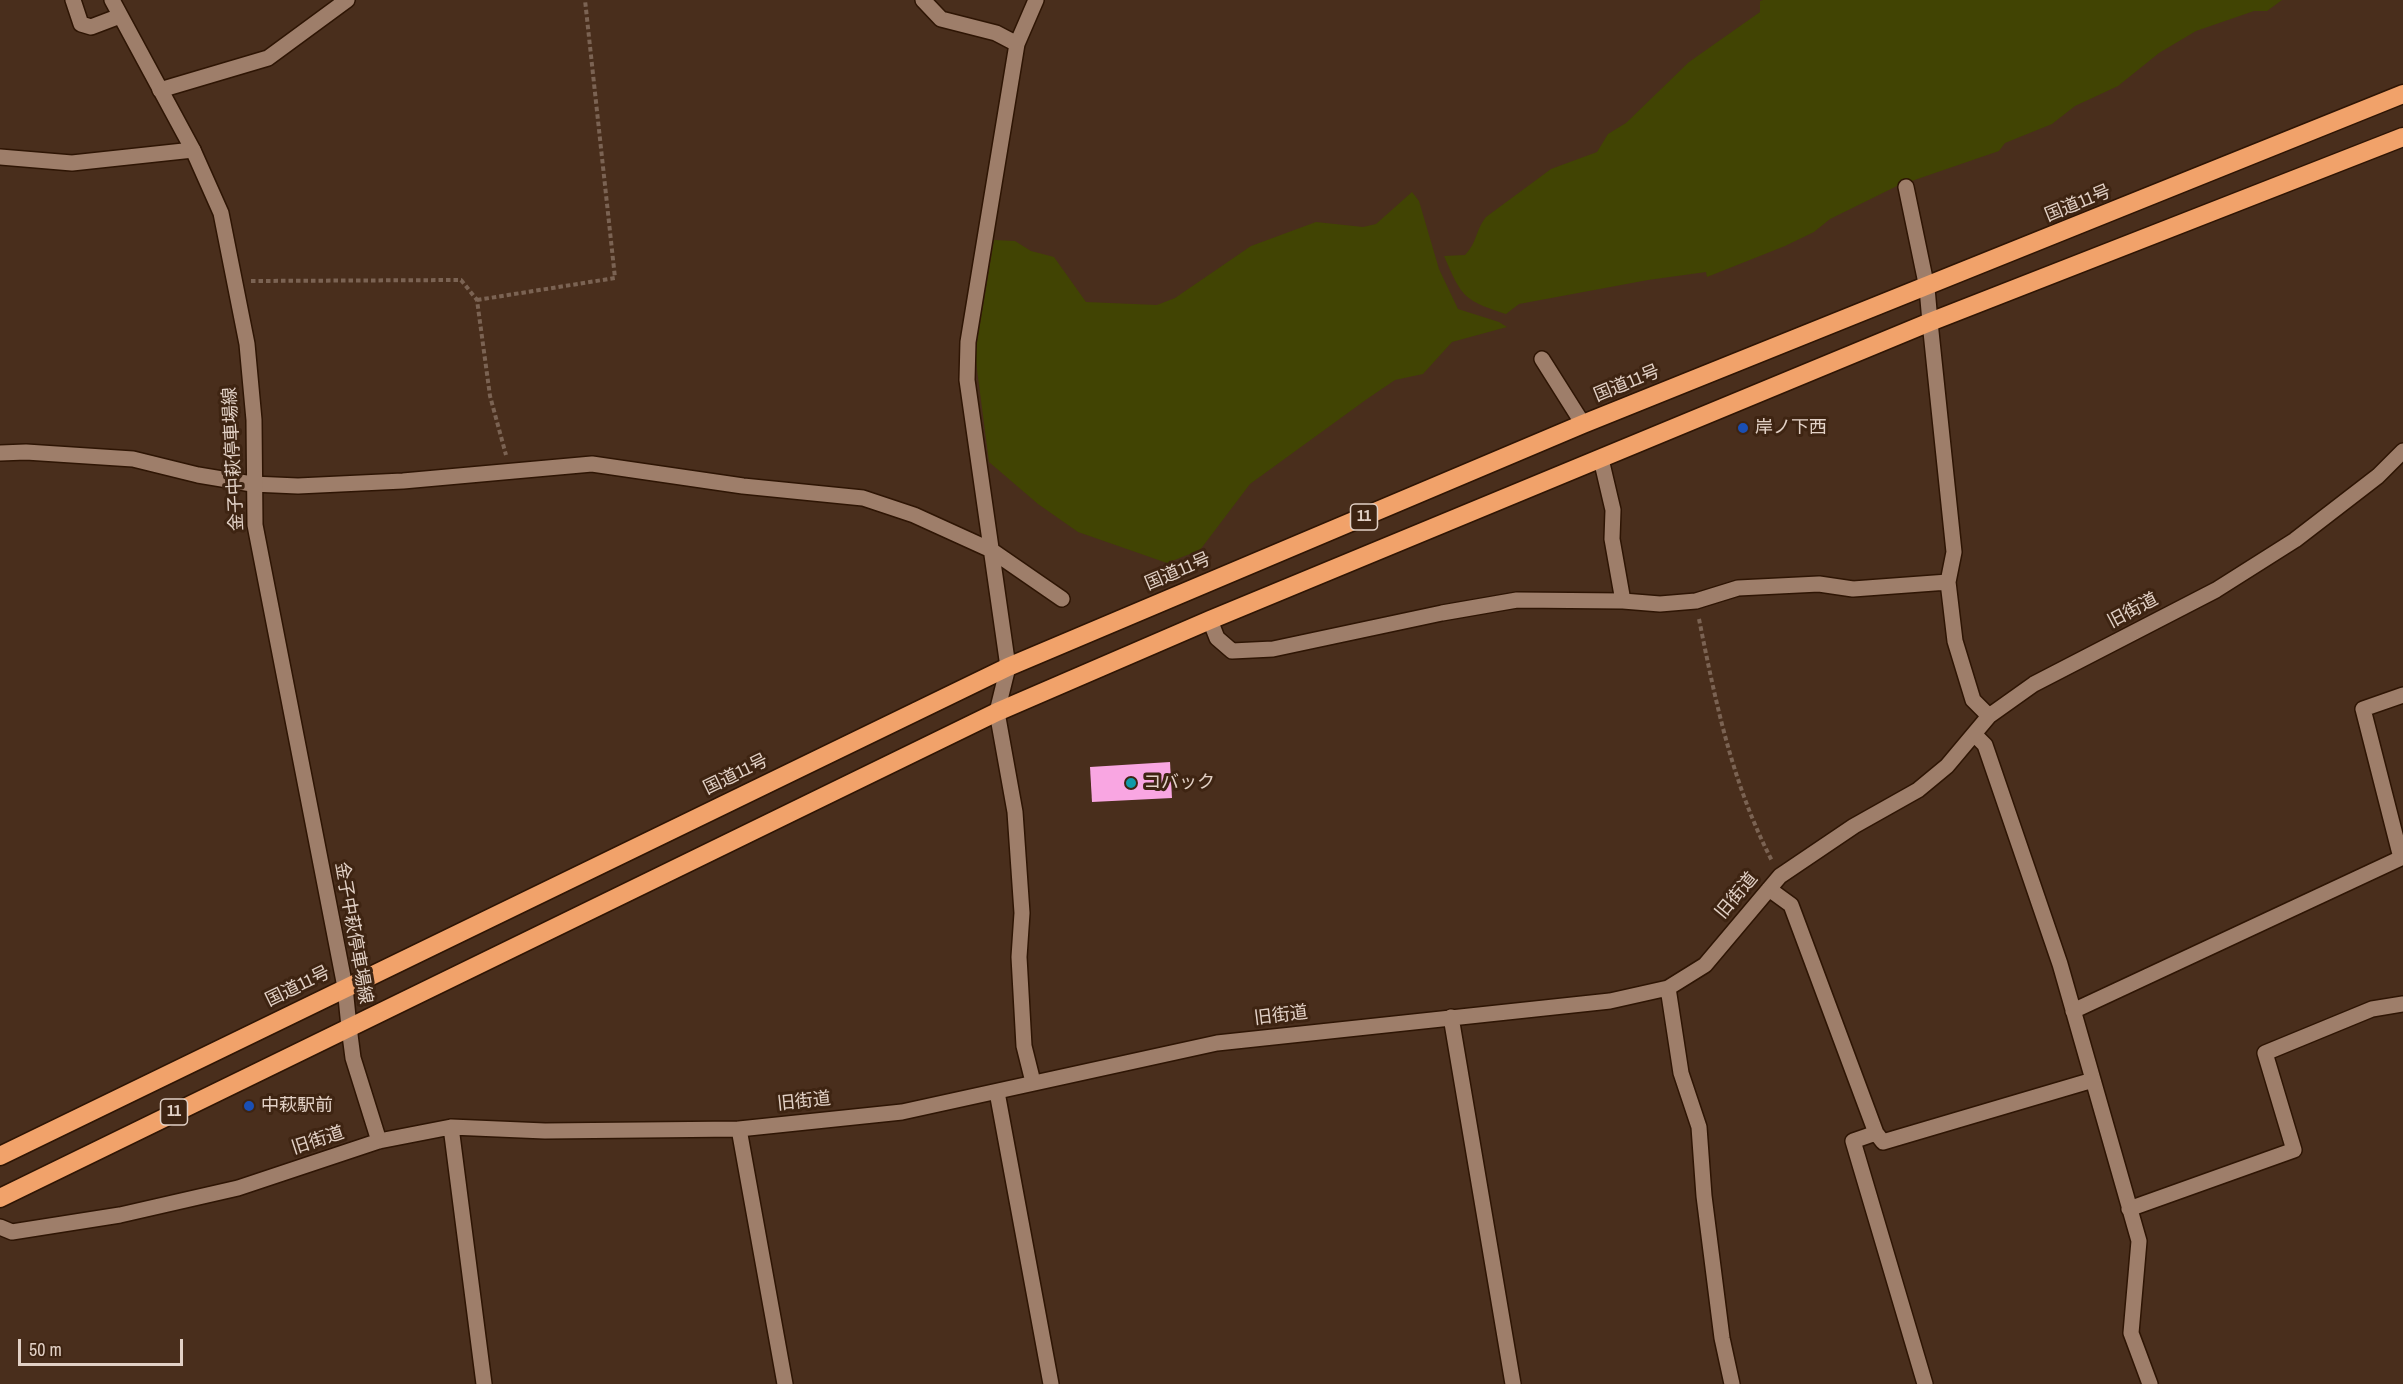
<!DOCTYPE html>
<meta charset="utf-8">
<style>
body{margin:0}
#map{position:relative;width:2403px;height:1384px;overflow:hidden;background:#492e1c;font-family:"Archivo Narrow",sans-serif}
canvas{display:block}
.scale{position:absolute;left:18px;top:1339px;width:165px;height:27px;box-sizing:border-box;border:3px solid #e2d1c6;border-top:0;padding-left:8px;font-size:18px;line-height:21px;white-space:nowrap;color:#e2d1c6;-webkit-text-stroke:4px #3e2412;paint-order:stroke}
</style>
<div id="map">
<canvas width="2403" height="1384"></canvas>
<div class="scale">50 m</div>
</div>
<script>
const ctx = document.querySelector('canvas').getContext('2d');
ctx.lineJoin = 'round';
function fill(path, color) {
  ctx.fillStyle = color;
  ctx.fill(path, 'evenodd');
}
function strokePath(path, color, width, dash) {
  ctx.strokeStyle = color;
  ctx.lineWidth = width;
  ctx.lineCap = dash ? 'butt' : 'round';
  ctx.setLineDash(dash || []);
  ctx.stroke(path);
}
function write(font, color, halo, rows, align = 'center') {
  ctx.font = font + ' "Archivo Narrow","Noto Sans JP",sans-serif';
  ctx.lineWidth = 6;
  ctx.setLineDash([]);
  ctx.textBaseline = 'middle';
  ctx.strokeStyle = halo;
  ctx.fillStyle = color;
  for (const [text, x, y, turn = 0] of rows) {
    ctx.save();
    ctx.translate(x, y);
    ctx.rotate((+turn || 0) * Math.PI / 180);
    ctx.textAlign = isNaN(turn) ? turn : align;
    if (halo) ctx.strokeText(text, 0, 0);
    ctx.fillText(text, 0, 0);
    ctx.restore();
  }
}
fill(new Path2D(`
 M1763 0H2282L2267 11H2254L2196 31 2159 53 2118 86 2075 106 2052 124 2005 143 1999 151 1897 186 1830 219 1814 232 1785 246 1707 277 1706 272 1648 280 1519 304 1506 314C1463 300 1462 297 1444 256L1465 255C1478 241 1475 231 1486 217L1551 169 1597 152 1608 134 1626 123 1689 62 1760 12V1Z
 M1412 192 1419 201 1439 269 1458 309 1499 322 1507 327 1452 342 1423 374 1395 380 1367 399 1250 484 1200 550 1167 563 1078 532 1038 504 989 462 975 354 994 240 1015 241 1031 251 1054 257 1086 302 1157 305 1175 298 1251 246 1316 222 1363 227 1376 224Z`), '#414403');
fill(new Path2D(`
 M1170 762 1172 798 1092 802 1090 767Z`), '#f9a6e2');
const street = new Path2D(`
 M923 0 941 19 996 33 1017 44
 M160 90 268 58 347 0
 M0 157 72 163 193 150
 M1906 187 1927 288 1930 322 1954 552 1948 582 1955 641 1973 700 1989 716
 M1542 359 1583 424
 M0 453 26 452 133 459 198 475 252 484 298 486 403 481 592 464 743 486 863 498 914 515 991 550 1062 599
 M1601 459 1613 510 1612 539 1623 601
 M1210 620 1217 638 1232 651 1273 649 1442 613 1517 600 1623 601 1660 604 1696 601 1738 588 1819 584 1853 589 1948 582
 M1975 735 1985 745 2060 964 2139 1241 2131 1333 2150 1384
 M1769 889 1791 905 1876 1133 1853 1141 1925 1384
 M1668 988 1681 1073 1699 1127 1704 1196 1722 1338 1732 1384
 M2073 1011 2401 858 2363 709 2403 695
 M1451 1017 1513 1384
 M349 1027 353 1058 379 1141
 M1033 1082 1024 1046 1019 957 1022 913 1015 812 997 712 1008 667 967 380 968 342 1017 44 1036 0
 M997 1092 1051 1384
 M451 1127 484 1384
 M739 1129 785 1384
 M1876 1133 1883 1142 2093 1080
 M2129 1209 2294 1150 2265 1053 2372 1009 2403 1004
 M0 1227 12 1232 120 1215 238 1188 379 1141 451 1127 545 1131 739 1129 902 1112 1217 1043 1610 1001 1668 988 1705 965 1780 876 1854 826 1918 790 1947 766 1989 716 2034 684 2216 590 2295 540 2378 476 2403 451`);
const secondary = new Path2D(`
 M73 0 81 24 91 27 120 16
 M112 0 193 150 221 213 247 344 254 420 255 525 345 987 349 1027`);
const highway = new Path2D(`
 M0 1156 1008 667 1583 424 2403 94
 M0 1198 997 712 1210 620 1930 322 2403 137`);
strokePath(street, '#2e1504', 18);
strokePath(secondary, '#2e1504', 18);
strokePath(highway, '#2e1504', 21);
strokePath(new Path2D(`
 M251 281 461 280 477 300 490 396 506 455
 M477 300 615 278 585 0
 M1699 619C1716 704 1732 783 1772 861`), '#7b6353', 4, [4.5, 3]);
strokePath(street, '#9e7e6a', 15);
strokePath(secondary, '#9e7e6a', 15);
strokePath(highway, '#f1a26a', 18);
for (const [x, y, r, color] of [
 [1743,428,6,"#1a4fb4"],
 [1131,783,6,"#0f9aa8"],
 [249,1106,6,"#1a4fb4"]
]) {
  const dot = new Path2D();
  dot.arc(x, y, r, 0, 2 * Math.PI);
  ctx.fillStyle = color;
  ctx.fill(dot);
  strokePath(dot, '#3e2412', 2);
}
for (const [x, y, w] of [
 [1364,517,27],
 [174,1112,27]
]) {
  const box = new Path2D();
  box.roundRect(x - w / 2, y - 13, w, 26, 4.5);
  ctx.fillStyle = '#3e2412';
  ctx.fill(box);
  strokePath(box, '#e2d1c6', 1.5);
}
write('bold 16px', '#e2d1c6', null, [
 ["11",1364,517],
 ["11",174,1112]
]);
write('18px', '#e2d1c6', '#3e2412', [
 ["国道11号",2078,204,-22],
 ["国道11号",1627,384,-22],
 ["金子中萩停車場線",234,459,-93],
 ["国道11号",1178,572,-23],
 ["旧街道",2133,611,-28],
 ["国道11号",736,775,-26],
 ["旧街道",1737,896,-50],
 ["金子中萩停車場線",353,933,80],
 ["国道11号",298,987,-26],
 ["旧街道",1281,1016,-7],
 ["旧街道",804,1102,-6],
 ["旧街道",318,1141,-18]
]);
write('18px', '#e2d1c6', '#3e2412', [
 ["岸ノ下西",1755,428],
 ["コバック",1143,783],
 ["中萩駅前",261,1106]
], 'left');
</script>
